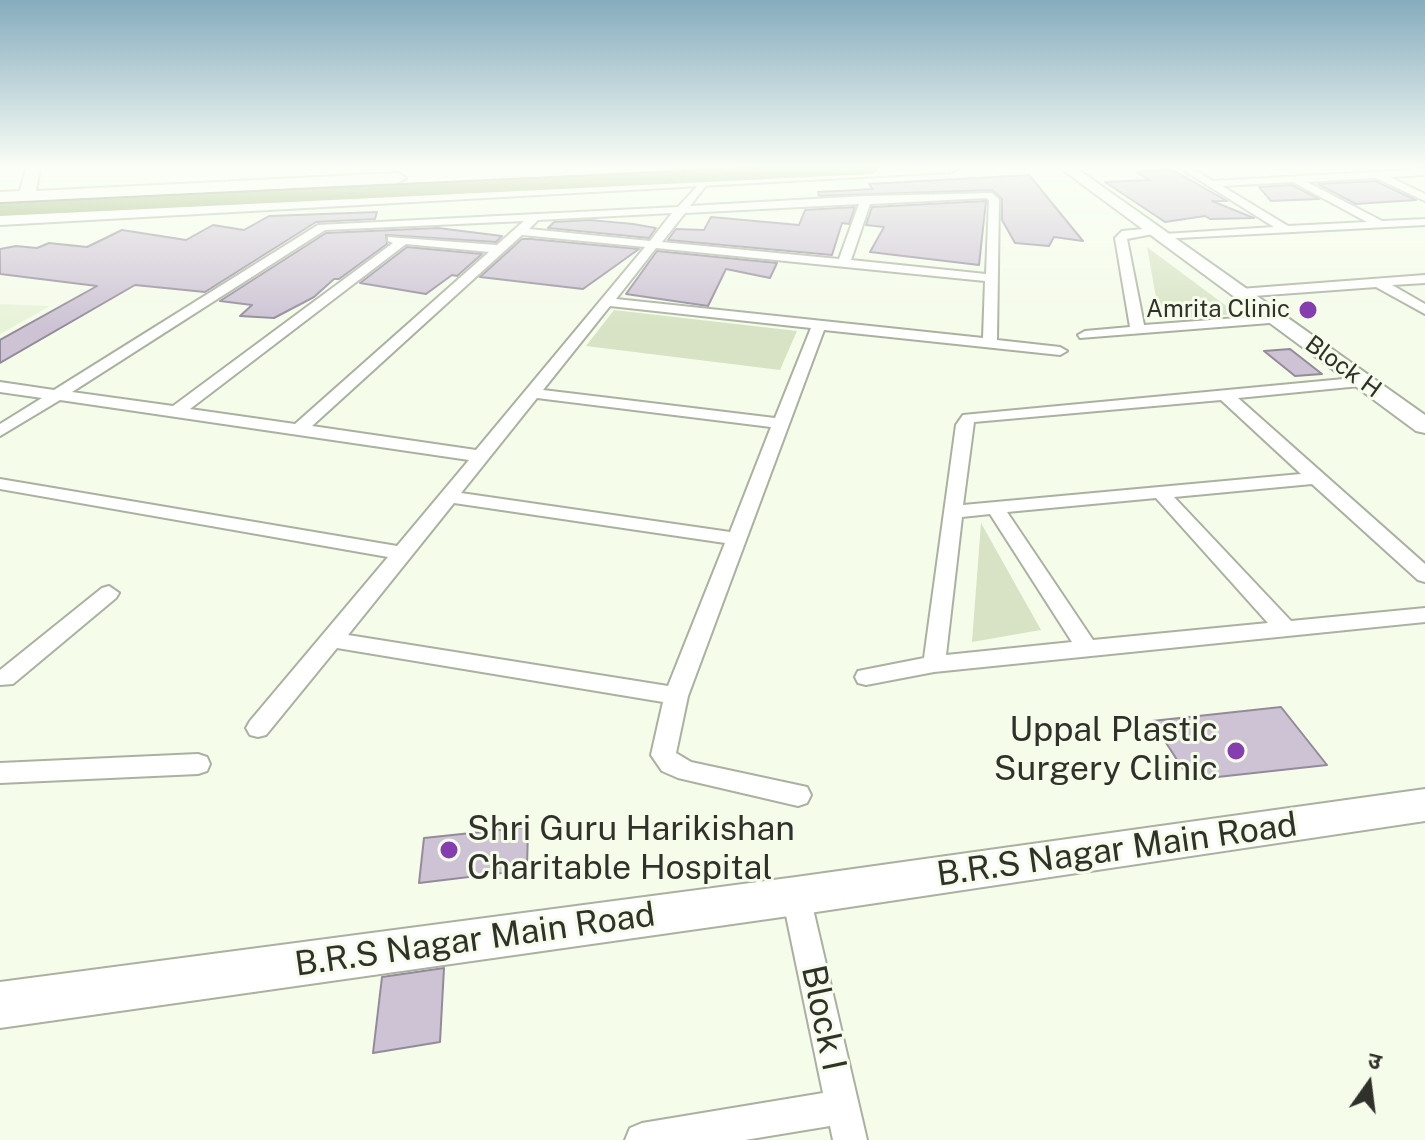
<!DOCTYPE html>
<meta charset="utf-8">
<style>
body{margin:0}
#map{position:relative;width:1425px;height:1140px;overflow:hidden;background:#f5fcea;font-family:"Public Sans","Noto Sans Devanagari",sans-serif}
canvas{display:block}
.north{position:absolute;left:1329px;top:1044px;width:80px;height:80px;-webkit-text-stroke:6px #f5fcea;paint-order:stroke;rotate:14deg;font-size:22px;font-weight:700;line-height:32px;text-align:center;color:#2f312a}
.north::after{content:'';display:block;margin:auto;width:28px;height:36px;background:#2f312a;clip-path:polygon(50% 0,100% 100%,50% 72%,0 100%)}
</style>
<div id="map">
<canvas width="1425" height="1140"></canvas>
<div class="north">उ</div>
</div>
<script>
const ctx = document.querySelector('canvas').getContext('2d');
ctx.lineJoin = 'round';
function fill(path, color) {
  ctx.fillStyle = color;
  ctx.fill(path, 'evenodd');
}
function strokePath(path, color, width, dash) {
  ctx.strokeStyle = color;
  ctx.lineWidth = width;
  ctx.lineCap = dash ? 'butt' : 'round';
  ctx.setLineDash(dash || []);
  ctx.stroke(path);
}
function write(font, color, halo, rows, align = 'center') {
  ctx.font = font + ' "Public Sans",sans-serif';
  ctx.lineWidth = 6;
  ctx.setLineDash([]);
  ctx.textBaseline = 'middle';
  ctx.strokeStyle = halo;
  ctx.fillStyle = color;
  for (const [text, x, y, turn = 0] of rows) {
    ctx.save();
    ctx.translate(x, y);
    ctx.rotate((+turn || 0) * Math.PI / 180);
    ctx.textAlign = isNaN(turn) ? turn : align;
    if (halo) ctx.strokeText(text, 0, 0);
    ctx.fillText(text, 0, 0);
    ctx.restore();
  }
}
fill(new Path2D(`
 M0 304 50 306 0 334Z`), '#e8f2d8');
fill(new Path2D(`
 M1147 247 1237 314 1160 320Z
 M614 310 797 331 780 370 586 346Z
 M981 523 1041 630 972 642Z`), '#d7e3c4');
const building = new Path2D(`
 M1171 169 1227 201H1212L1254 218 1210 219 1205 216 1165 222 1105 182 1150 180 1136 172Z
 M1029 175 1083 241 1054 237 1049 246 1015 243 1002 220V199L992 190 819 196 818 192 873 189 869 184Z
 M1375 181 1416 200 1356 204 1318 184Z
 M1292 185 1319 199 1271 201 1259 187Z
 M986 201 979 265 870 252 884 227 866 225 872 207Z
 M855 207 849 224 842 223 832 255 668 240 676 229 704 230 711 217 799 225 805 210Z
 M377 212 375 219 316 222 205 292 135 285 0 363V340L97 286 0 274V249L16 246 37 248 49 243 87 247 122 230 186 240 213 225 244 230 269 216Z
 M590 220 633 224 656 228 649 238 548 228 554 222Z
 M438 228 502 236 496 242 386 235 387 244 339 279H334L314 297 274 318 240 316 252 305 220 301 326 233Z
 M522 239H531L639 249 583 289 480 277Z
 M407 247 482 254 457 276 452 275 426 294 360 283Z
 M657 251 777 263 770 278 726 269 708 306 626 294Z
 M1290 349 1322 374 1295 376 1264 351Z
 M1281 707 1327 765 1190 780 1152 721Z
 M528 827 527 870 419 883 424 838Z
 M444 968 440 1042 373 1053 382 977Z`);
fill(building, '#cdc3d4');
strokePath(building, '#938a9a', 2);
const street = new Path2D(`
 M1180 168H1191L1213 181 1425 169V175L1390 177 1425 194V201L1376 178 1307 182 1382 221 1425 219V225L1160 239 1158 237 1164 234 1274 227ZM1293 182 1367 222 1288 226 1222 186Z
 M703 180 708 183 690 206 866 196 992 193 999 199 997 340 1060 347 1067 351 1060 355 824 330 688 696 676 753 691 762 807 787 811 795 807 803 798 806 678 778 662 771 651 755 663 702 337 648 266 735 258 737 250 735 246 728 250 721 388 557 0 489V479L397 546 469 460 60 400 0 436V424L42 398 0 392V382L54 390 318 225 678 207ZM986 198 989 200 986 274 851 260 870 204ZM859 204 839 259 662 242 685 213ZM672 213 650 241 529 229 538 220ZM524 221 497 245 388 237V241L393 243 173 406 72 392 325 230ZM522 235 645 247 476 450 312 426ZM406 244 489 252 295 424 190 409ZM656 248 985 281 983 338 616 299ZM610 306 811 328 775 418 543 390ZM537 398 771 427 730 532 461 493ZM454 503 725 543 668 686 348 635Z
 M1154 228 1160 231 1158 233 1127 239 1144 325 1277 315 1284 319 1282 322 1080 338 1078 335 1085 331 1130 327 1115 238 1122 231Z
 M1425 275V283L1392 285 1425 304V314L1376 287 1240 297 1234 293 1240 289Z
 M1365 377 1370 379V385L1238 398 1425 564V582L1418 580 1312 484 1174 497 1291 621 1425 608V622L934 672 866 685 858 683 855 677 858 671 924 658 956 425 963 415ZM1221 400 1301 474 963 505 974 422ZM1156 498 1268 623 1093 640 1007 512ZM990 514 1072 642 946 655 962 517Z
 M109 586 119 593 116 598 13 684 0 685V670L102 588Z
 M198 754 207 757 210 764 207 771 198 774 0 783V763Z
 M796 883 806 887 810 896 867 1140H833L830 1126 745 1140H625L630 1128 642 1123 823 1093 782 896 786 887Z`);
const secondary = new Path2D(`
 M26 168H40L36 191 398 173 406 178 398 183 0 202V192L20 191Z
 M878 168H959L952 172 0 225V215Z
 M1060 168H1076L1425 415V433L1416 431Z
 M1425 789V821L796 915 0 1028V982L796 877Z`);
const highway = new Path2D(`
 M763 168H881L872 174 0 216V204Z`);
strokePath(street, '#aab1a0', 4);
strokePath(secondary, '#aab1a0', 4);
strokePath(highway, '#6d7e4e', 4);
fill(street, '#fff');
fill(secondary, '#fff');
fill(highway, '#8fa862');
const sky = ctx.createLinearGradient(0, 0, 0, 327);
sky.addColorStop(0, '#86acbe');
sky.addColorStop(0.51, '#fafef6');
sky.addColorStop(1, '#fafef600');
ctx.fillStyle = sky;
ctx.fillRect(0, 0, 1425, 327);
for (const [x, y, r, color] of [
 [1308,310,10,"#863daf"],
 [1236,751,10,"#863daf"],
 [449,850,10,"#863daf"]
]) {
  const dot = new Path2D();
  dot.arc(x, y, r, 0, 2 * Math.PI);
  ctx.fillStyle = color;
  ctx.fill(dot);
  strokePath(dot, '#f5fcea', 3);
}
write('24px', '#2f312a', '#f5fcea', [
 ["Amrita Clinic",1290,310]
], 'right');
write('24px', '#2f312a', '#f5fcea', [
 ["Block H",1343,367,36]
]);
write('34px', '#2f312a', '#f5fcea', [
 ["Uppal Plastic",1218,731],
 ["Surgery Clinic",1218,770],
 ["Shri Guru Harikishan",467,830,"left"],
 ["Charitable Hospital",467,869,"left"]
], 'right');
write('34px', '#2f312a', '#f5fcea', [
 ["B.R.S Nagar Main Road",1117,850,-8],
 ["B.R.S Nagar Main Road",475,940,-8],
 ["Block I",823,1018,78]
]);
</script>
